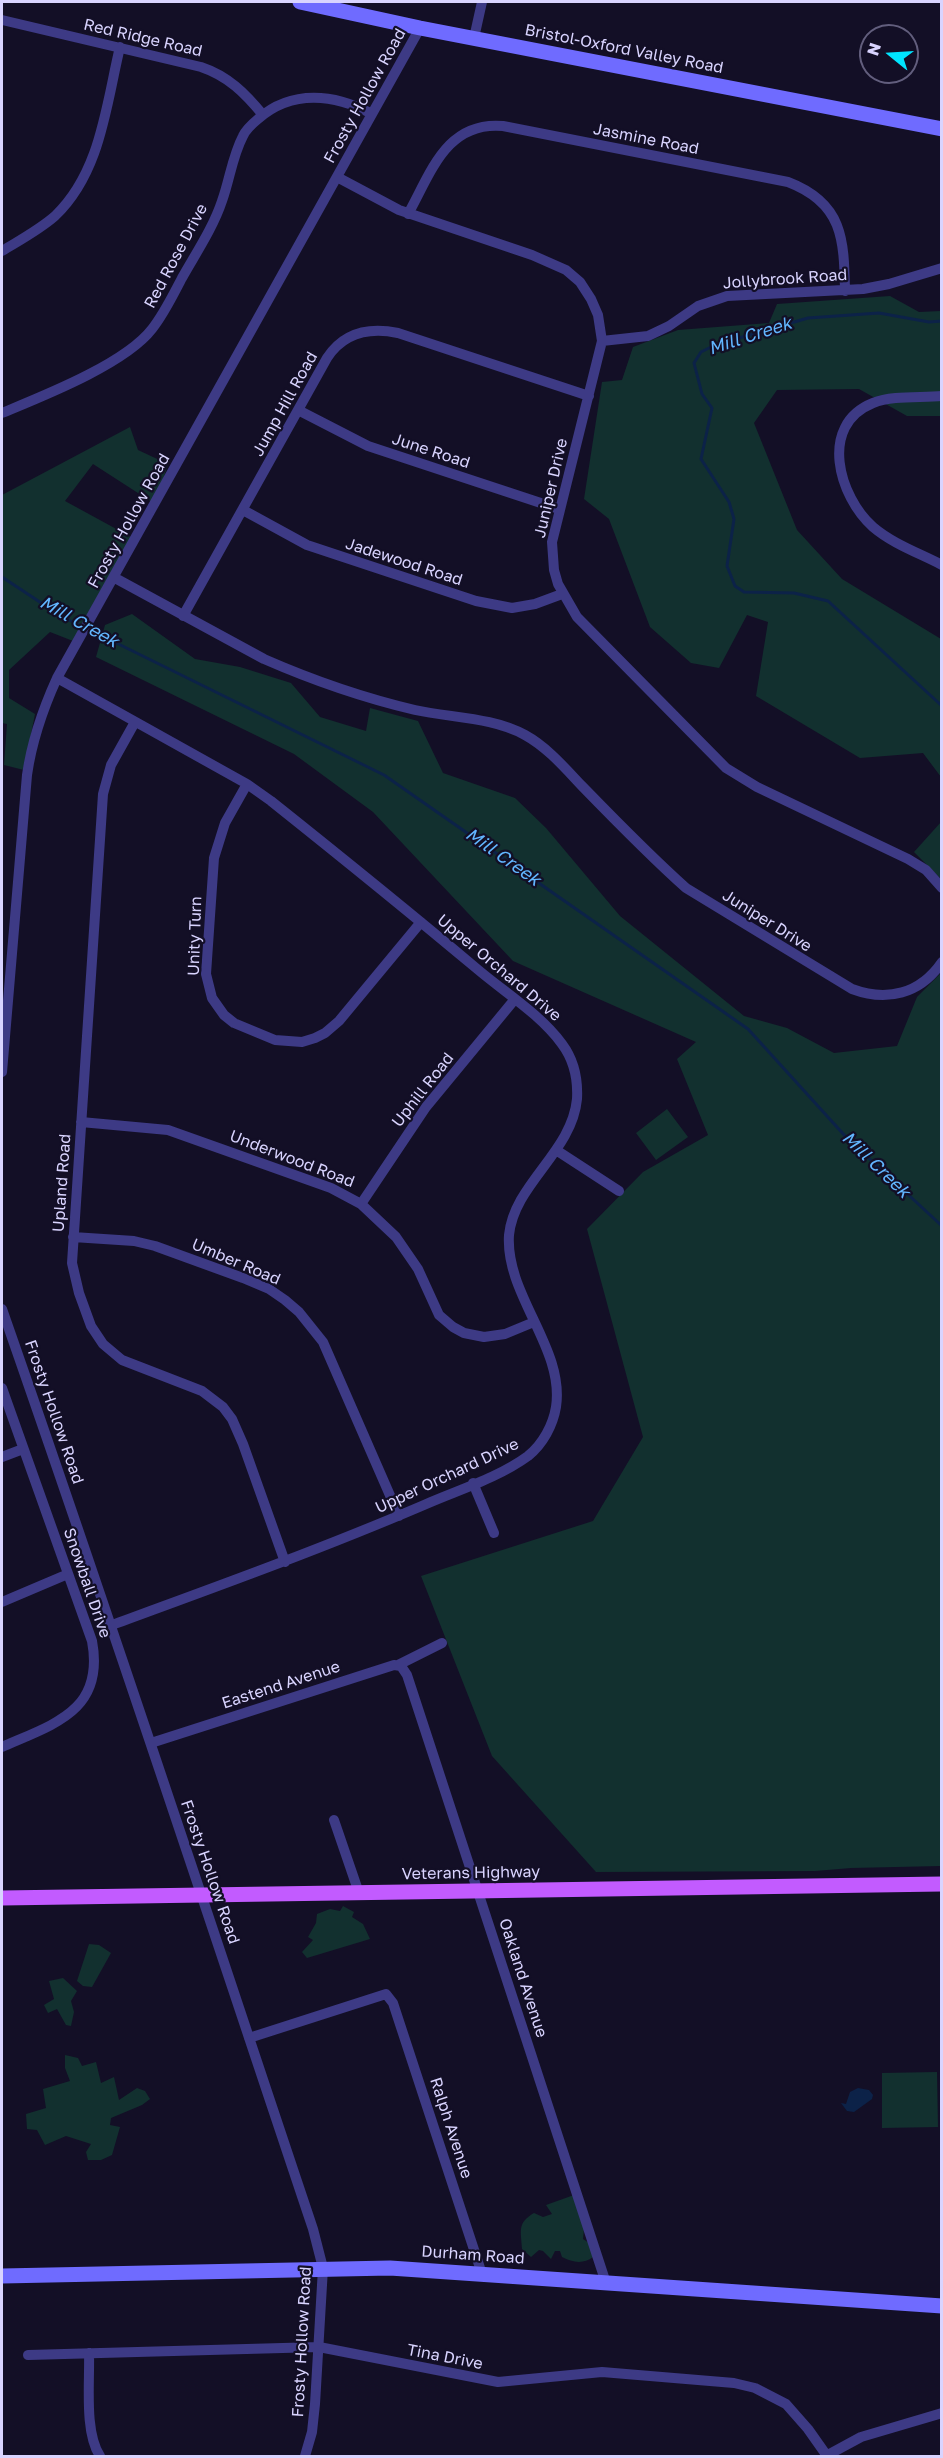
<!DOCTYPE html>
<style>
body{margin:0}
#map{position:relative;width:943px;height:2458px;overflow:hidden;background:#130f26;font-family:"Golos Text",sans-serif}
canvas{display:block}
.frame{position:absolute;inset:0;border:3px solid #d9d4ff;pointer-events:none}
.north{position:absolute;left:859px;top:24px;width:60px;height:60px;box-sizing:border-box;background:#130f26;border:2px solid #625e7d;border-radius:50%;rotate:288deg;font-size:16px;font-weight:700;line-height:24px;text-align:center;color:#d9d4ff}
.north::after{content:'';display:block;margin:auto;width:21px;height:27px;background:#00e5ff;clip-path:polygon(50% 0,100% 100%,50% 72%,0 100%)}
</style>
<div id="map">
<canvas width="943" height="2458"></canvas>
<div class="frame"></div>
<div class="north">N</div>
</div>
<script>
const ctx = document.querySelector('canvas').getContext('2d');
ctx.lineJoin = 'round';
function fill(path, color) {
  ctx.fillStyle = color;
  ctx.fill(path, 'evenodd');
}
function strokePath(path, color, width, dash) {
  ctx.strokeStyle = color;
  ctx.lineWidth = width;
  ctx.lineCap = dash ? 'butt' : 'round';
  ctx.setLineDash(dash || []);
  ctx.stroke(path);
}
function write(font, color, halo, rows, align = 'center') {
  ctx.font = font + ' "Golos Text",sans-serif';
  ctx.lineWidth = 4.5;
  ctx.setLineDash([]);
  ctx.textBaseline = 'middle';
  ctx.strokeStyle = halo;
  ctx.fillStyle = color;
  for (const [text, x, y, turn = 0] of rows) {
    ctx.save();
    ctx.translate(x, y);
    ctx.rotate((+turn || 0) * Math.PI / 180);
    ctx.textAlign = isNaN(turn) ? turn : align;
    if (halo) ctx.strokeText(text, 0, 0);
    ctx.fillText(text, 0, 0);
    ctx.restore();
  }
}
fill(new Path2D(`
 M890 296 919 312 941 311V416H907L859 389 777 390 754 423 797 530 842 579 941 639V777L923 753 860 758 756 696 768 622 747 615 719 668 691 663 650 627 609 519 584 499 602 382 622 380 633 347 678 330 769 323 777 304Z
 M130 427 138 450 168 464 155 504 93 464 65 501 131 537 73 641 50 632 9 670V698L35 714 24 770 4 765 7 724 2 723V495Z
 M132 614 195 659 240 667 291 683 320 717 366 731 370 708 418 721 443 773 515 798 546 828 620 916 744 1016 787 1028 834 1053 897 1046 917 997 941 973V1866L851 1868 815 1871 596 1872 492 1756 421 1576 593 1521 643 1437 587 1229 643 1172 708 1135 677 1059 696 1042 513 961 373 812 294 754 96 657 105 625Z
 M941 822V879L914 852Z
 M667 1109 688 1137 656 1160 636 1133Z
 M343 1906 354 1912 352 1917 363 1924 370 1939 307 1958 302 1952 313 1940 308 1937 316 1923 317 1914 330 1909 340 1911Z
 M89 1944 99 1945 111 1953 92 1987 83 1986 77 1981Z
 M63 1978 77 1991 71 2001 74 2012 71 2026 66 2025 57 2009 48 2013 44 2005 54 1999 49 1981Z
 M65 2055 78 2058 82 2066 96 2062 101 2083 114 2077 119 2100 137 2088 145 2091 150 2099 142 2105 111 2118 110 2125 120 2127 112 2155 101 2160H88L86 2152 91 2144 66 2136 45 2145 37 2130 27 2129 26 2114 46 2108 43 2089 70 2081 65 2068Z
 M937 2072 938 2127 882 2128V2073Z
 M574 2195 584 2229 583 2239 589 2243 593 2257C584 2264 573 2263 562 2257L560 2251H555L551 2259 543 2251 539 2250 531 2257 522 2249C521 2230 517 2223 534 2213L543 2217 552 2214 546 2205Z`), '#12302f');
fill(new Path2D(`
 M858 2088 869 2090 873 2095 872 2099 854 2112 847 2111 841 2103 846 2104 850 2092Z`), '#0c2248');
strokePath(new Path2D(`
 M942 321 929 322 879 313 808 318 715 345 701 352 694 363 702 394 712 408 701 459 729 502 734 519 727 566 735 586 744 592 794 593 828 601 942 706
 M2 577 64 618 82 626
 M88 629 384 775 748 1029 846 1137 942 1226`), '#0c2248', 3);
strokePath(new Path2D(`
 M2 20 201 67C228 76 245 93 263 115
 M474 38 482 2
 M337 177 399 210 532 255 566 270 580 282 591 299 598 315 602 341 552 542 554 570 558 584 577 617 726 768 757 787 908 859 926 870 942 888
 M408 214C431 173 446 121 503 126L788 182C843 203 844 239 845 291
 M2 251C20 240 39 230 55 216 101 172 106 105 120 47
 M602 341 648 336 669 326 698 306 727 296 863 289 889 284 942 268
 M942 396C920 398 893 395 873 403 818 425 839 497 873 527 893 544 919 553 942 565
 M298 410 368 446 559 509
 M2 413C43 396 125 364 152 329 164 314 173 295 182 278 196 253 213 228 222 201 230 179 232 157 243 136 246 129 252 124 258 119 292 89 335 94 372 114
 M243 510 307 545 476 601 512 608 535 604 562 594
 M115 578 264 659C312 680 364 698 415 710 451 718 492 717 525 735 547 747 565 768 582 786 616 821 650 856 686 888L852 989C887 1002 920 994 942 962
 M183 616 327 358C344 332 369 327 398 333L589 396
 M57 678 247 784 271 801C340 856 408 911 476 968 504 992 540 1014 562 1044 574 1060 578 1080 577 1099 572 1152 514 1184 509 1235 505 1295 565 1348 556 1407 553 1425 543 1444 528 1456 498 1478 458 1490 424 1505 321 1549 216 1587 112 1625
 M135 722 111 765 103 794 72 1263 79 1293 91 1326 103 1344 122 1360 202 1391 223 1407 232 1419 243 1444 285 1562
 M247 784 225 823 214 858 206 974 212 998 224 1015 234 1023 275 1040 302 1042 315 1038 325 1033 339 1021 421 922
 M2 1072 27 775C32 740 42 711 57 678L420 28
 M81 1122 168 1130 331 1188 361 1204 396 1237 418 1269 439 1315 453 1327 464 1333 484 1337 505 1334 534 1322
 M556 1150 619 1191
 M361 1204 426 1107 515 999
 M73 1237 134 1241 155 1246 243 1278 269 1289 285 1300 299 1312 323 1342 399 1516
 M2 1309C109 1614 210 1922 313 2229L323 2268 315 2404 312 2432 305 2456
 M2 1388 92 1641C105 1711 54 1724 2 1747
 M2 1457 23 1449
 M473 1483 494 1533
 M2 1602 68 1574
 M398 1665 442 1643
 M151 1743 394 1665 401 1666 407 1675 606 2283
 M334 1820 359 1893
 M249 2038 386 1994 393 2003 482 2274
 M89 2353C90 2382 84 2432 100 2456
 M28 2355 319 2347 498 2382 602 2372 734 2383 755 2388 786 2404 808 2429 827 2456
 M826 2456 861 2437 942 2413`), '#3d3a85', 10);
strokePath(new Path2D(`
 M300 2 420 28 942 129
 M2 2276 390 2268 942 2306`), '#6f6bff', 15);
strokePath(new Path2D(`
 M2 1898 942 1884`), '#c25bff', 15);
write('16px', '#d9d4ff', '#130f26', [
 ["Red Ridge Road",143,38,13],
 ["Bristol-Oxford Valley Road",624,49,11],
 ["Frosty Hollow Road",365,96,-61],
 ["Jasmine Road",646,139,11],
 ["Red Rose Drive",176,256,-62],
 ["Jollybrook Road",785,279,-4],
 ["Jump Hill Road",285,404,-61],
 ["June Road",431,451,18],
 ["Juniper Drive",551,488,-77],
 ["Frosty Hollow Road",129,521,-61],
 ["Jadewood Road",404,562,18],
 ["Juniper Drive",767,921,32],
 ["Unity Turn",195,936,-88],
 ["Upper Orchard Drive",499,968,40],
 ["Uphill Road",423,1090,-52],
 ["Underwood Road",292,1159,21],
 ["Upland Road",62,1183,-86],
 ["Umber Road",236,1262,23],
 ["Frosty Hollow Road",54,1412,71],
 ["Upper Orchard Drive",447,1476,-25],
 ["Snowball Drive",87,1583,71],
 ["Eastend Avenue",281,1685,-18],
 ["Frosty Hollow Road",210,1872,71],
 ["Veterans Highway",471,1873,-1],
 ["Oakland Avenue",523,1978,72],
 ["Ralph Avenue",451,2128,72],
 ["Durham Road",473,2255,4],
 ["Frosty Hollow Road",302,2342,-87],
 ["Tina Drive",445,2357,11]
]);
write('italic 18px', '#62b6ff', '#130f26', [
 ["Mill Creek",750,336,-18],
 ["Mill Creek",79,622,29],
 ["Mill Creek",503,857,35],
 ["Mill Creek",876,1165,44]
]);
</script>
